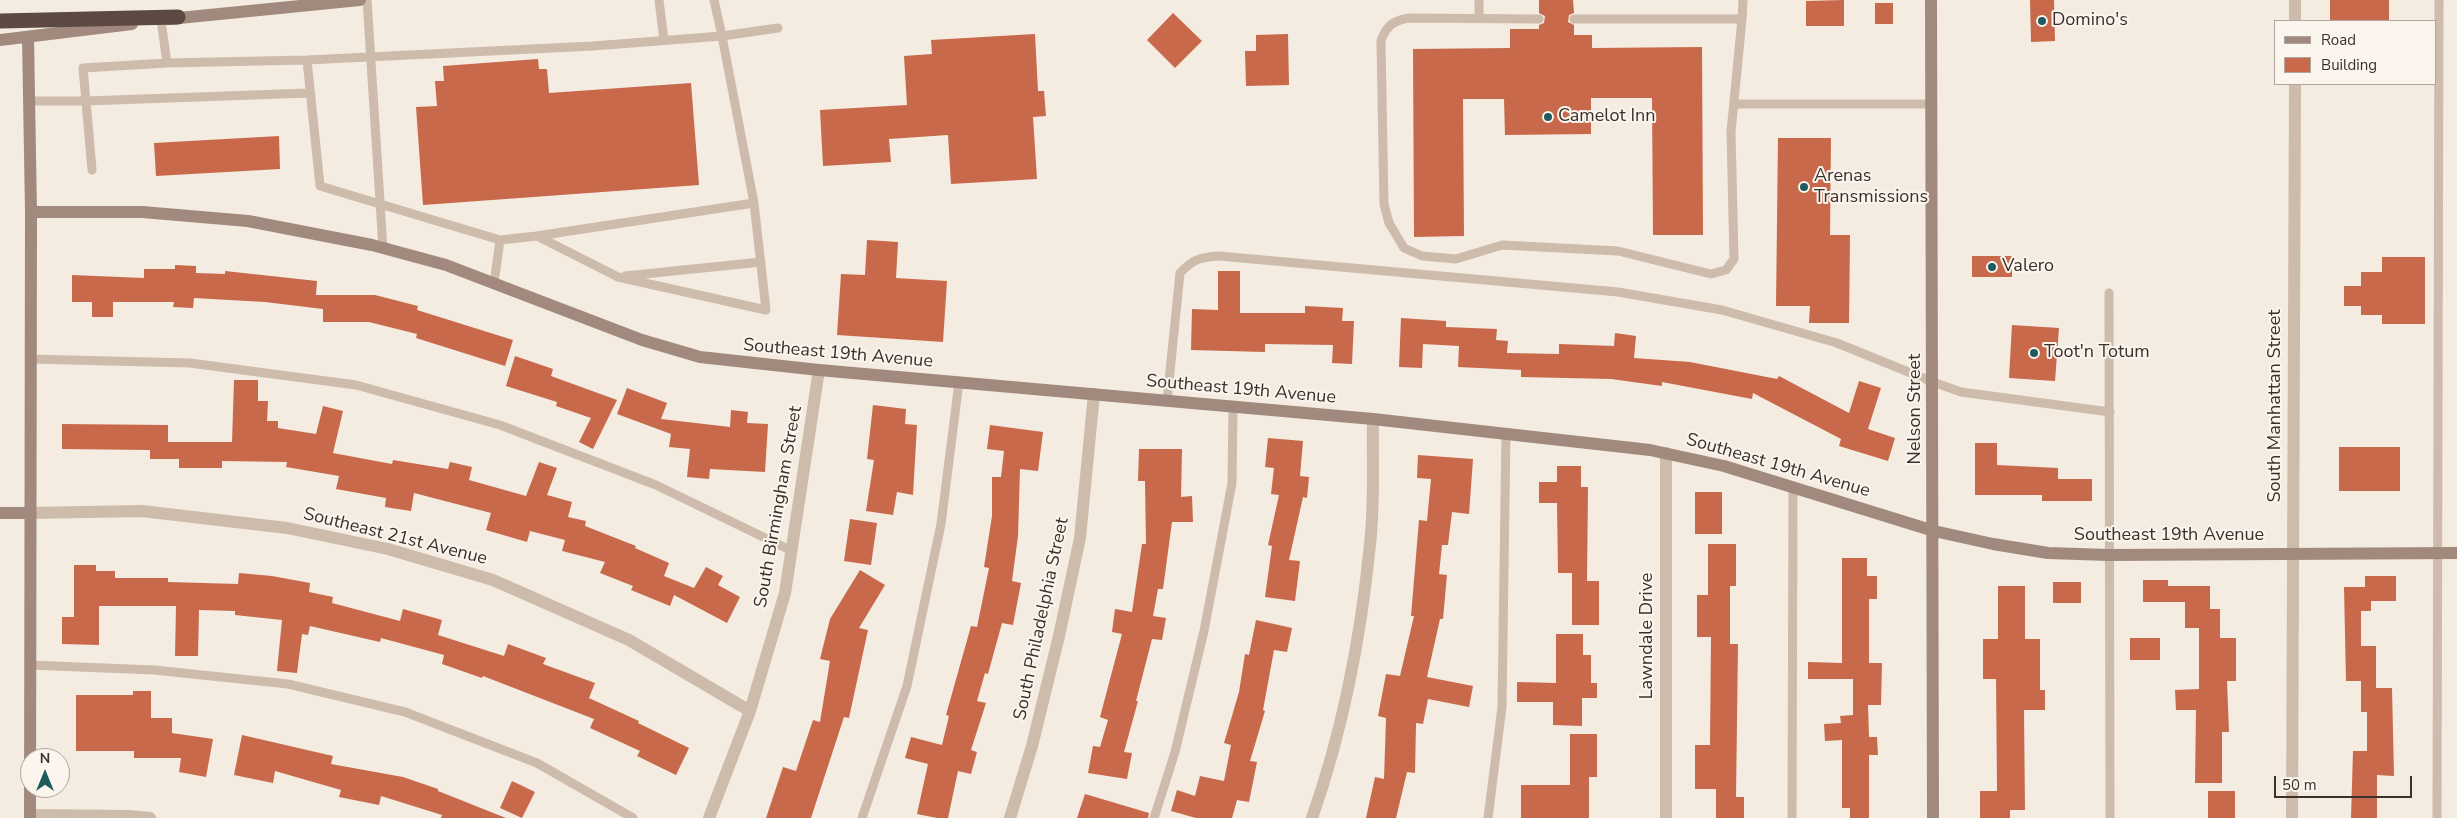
<!DOCTYPE html>
<style>
body{margin:0}
#map{position:relative;width:2457px;height:818px;overflow:hidden;background:#f4ebe1;font-family:"Nunito Sans",sans-serif}
canvas{display:block}
.legend{position:absolute;left:2274px;top:20px;width:162px;height:65px;box-sizing:border-box;background:#fbf5ee;border:1px solid #aea6a0;margin:0;padding:6px 9px;list-style:none;font-size:15px;color:#3b302b}
.legend li{display:flex;align-items:center;gap:10px;height:25px}
.legend b{width:25px;border:1px solid #aea6a0}
.north{position:absolute;left:20px;top:748px;width:50px;height:50px;box-sizing:border-box;background:#fbf5ee;border:1px solid #aea6a0;border-radius:50%;rotate:0deg;font-size:14px;font-weight:700;line-height:20px;text-align:center;color:#3b302b}
.north::after{content:'';display:block;margin:auto;width:18px;height:22px;background:#1f5a5e;clip-path:polygon(50% 0,100% 100%,50% 72%,0 100%)}
.scale{position:absolute;left:2274px;top:776px;width:138px;height:22px;box-sizing:border-box;border:2px solid #3b302b;border-top:0;padding-left:6px;font-size:15px;line-height:18px;white-space:nowrap;color:#3b302b;-webkit-text-stroke:4px #fbf5ee;paint-order:stroke}
</style>
<div id="map">
<canvas width="2457" height="818"></canvas>
<ul class="legend">
<li><b style="height:6px;background:#a18a7d"></b>Road</li>
<li><b style="height:14px;background:#c8694b"></b>Building</li>
</ul>
<div class="north">N</div>
<div class="scale">50 m</div>
</div>
<script>
const ctx = document.querySelector('canvas').getContext('2d');
ctx.lineJoin = 'round';
function fill(path, color) {
  ctx.fillStyle = color;
  ctx.fill(path, 'evenodd');
}
function strokePath(path, color, width, dash) {
  ctx.strokeStyle = color;
  ctx.lineWidth = width;
  ctx.lineCap = dash ? 'butt' : 'round';
  ctx.setLineDash(dash || []);
  ctx.stroke(path);
}
function write(font, color, halo, rows, align = 'center') {
  ctx.font = font + ' "Nunito Sans",sans-serif';
  ctx.lineWidth = 4;
  ctx.setLineDash([]);
  ctx.textBaseline = 'middle';
  ctx.strokeStyle = halo;
  ctx.fillStyle = color;
  for (const [text, x, y, turn = 0] of rows) {
    ctx.save();
    ctx.translate(x, y);
    ctx.rotate((+turn || 0) * Math.PI / 180);
    ctx.textAlign = isNaN(turn) ? turn : align;
    if (halo) ctx.strokeText(text, 0, 0);
    ctx.fillText(text, 0, 0);
    ctx.restore();
  }
}
fill(new Path2D(`
 M1539 0H1573L1574 13 1569 15 1568 22 1574 25V35H1592V48L1702 47 1703 235H1653L1652 98H1591V134L1505 135 1504 99H1463L1464 236 1414 237 1413 49 1510 48V29H1539V25L1544 23 1545 16 1539 13Z
 M1844 0V26H1806V1Z
 M2030 0H2054L2055 41 2031 42Z
 M2330 0H2389V21H2330Z
 M1875 3H1893V24H1875Z
 M1173 13 1202 41 1175 68 1147 40Z
 M1035 34 1038 91H1044L1046 116 1033 117 1037 179 951 184 948 135 889 139 891 162 823 166 820 110 907 105 904 56 932 54 931 40Z
 M1288 34 1289 85 1246 86 1245 51H1256V35Z
 M538 59 539 69H547L549 93 691 83 699 185 423 205 416 107 437 106 435 81H444L443 66Z
 M279 136 280 169 156 176 154 143Z
 M1778 138H1831L1830 235H1850L1849 323H1809L1810 306H1776Z
 M867 240 898 242 896 278 947 281 943 342 837 335 841 274 865 275Z
 M1972 256H2012V277H1972Z
 M2382 257H2425V324H2382V315H2361V306H2344V286H2361V272H2382Z
 M175 265 196 266V273L225 274V271L317 281 316 295H375L418 306 417 310 513 340 505 366 416 338 417 334 369 322H323V309L265 302 194 298 193 308 173 307 174 302H113V317H92V302H72V275L144 278V269H175Z
 M1218 271H1240V313H1305V306L1343 308 1342 321H1354L1352 364 1332 363 1333 345 1265 344V352L1191 350 1192 309 1218 310Z
 M1401 318 1446 321V327L1497 329 1496 340 1508 341 1507 353 1559 354V344L1614 346 1615 333 1636 336 1634 358 1690 362 1777 379 1779 376 1849 413 1859 381 1881 388 1868 429 1895 438 1888 461 1839 446 1841 439 1753 393 1752 399 1662 382V386L1611 379 1521 377V370L1458 367 1459 346 1423 344 1422 368 1399 367Z
 M2012 325 2059 328 2055 381 2009 378Z
 M515 356 553 369 551 376 617 400 593 449 579 442 591 418 556 406 557 402 506 386Z
 M234 380H258V401H268L267 421H278V428L316 434 323 406 343 411 333 453 392 464 393 460 448 469 450 462 472 467 469 480 526 496 539 462 557 468 547 495 572 502 568 517 586 521 585 526 636 546 635 548 669 563 664 576 694 588 706 567 723 576 718 585 740 597 727 623 674 595 670 606 631 590 633 586 600 573 605 562 562 551 565 540 530 531 527 542 486 530 491 513 414 493 411 511 385 507 386 498 336 489 339 476 286 467 287 462 222 461V468H179V459H150V450L62 449V424L168 425V442H232Z
 M627 388 667 403 661 419 730 427 731 410 748 412 747 423 768 424 765 472 710 469 709 479 687 477 690 449 669 447 671 434 617 414Z
 M873 405 906 409 905 424 917 425 913 495 897 492 893 515 866 511 874 460 867 459Z
 M990 425 1043 432 1038 471 1020 469 1018 536 1012 581 1021 583 1013 625 1002 623 988 674 985 673 977 701 986 703 971 750 977 752 971 774 958 771 948 818H937L917 814 928 764 905 758 911 737 942 745 949 716 946 715 971 626 977 627 989 568 984 567 992 516V477H1001L1004 451 987 449Z
 M1268 438 1303 441 1300 476 1309 477 1307 498 1303 497 1289 560 1300 561 1295 601 1265 597 1272 546 1268 545 1279 495 1271 494 1274 468 1265 467Z
 M1975 443H1997V465L2058 468V479H2092V501H2042V495H1975Z
 M2339 447H2400V491H2339Z
 M1139 449H1182L1181 497 1192 496 1193 522H1172L1163 589H1158L1153 616 1166 618 1162 640 1152 639 1136 701H1138L1124 752 1132 753 1127 779 1088 773 1093 746 1100 747 1108 720 1100 717 1122 634 1112 632 1115 609 1132 612 1142 544H1146L1145 481H1138Z
 M1418 455 1473 459 1469 514 1452 512 1448 545H1442L1439 574 1447 575 1443 619H1440L1427 677 1473 686 1469 707 1428 699 1423 724 1416 723 1415 773 1407 772 1396 818H1366L1375 777 1384 779 1386 718 1378 716 1386 674 1400 676 1414 616H1411L1419 520 1427 521 1431 479 1417 478Z
 M1557 466H1581V487H1588L1587 581H1599V625H1572V573H1558L1557 503H1539V482H1557Z
 M1695 492H1722V534H1695Z
 M850 519 877 523 871 565 844 561Z
 M1708 544H1736V586H1730V644H1738L1736 797H1744V818H1716V789H1695V745H1710L1711 637H1697V595H1708Z
 M1842 558H1867V576H1877V599H1869V663H1882L1881 705H1868L1869 737H1877L1878 755H1869V818H1850V808H1842V740L1825 741 1824 724 1841 723 1840 716 1853 715V679H1808V662L1842 663Z
 M74 565H96V571H115V578H168V582L238 584 239 573 272 576 310 583 309 592 333 597 332 603 400 621 403 609 442 620 438 635 504 656 508 644 546 658 543 664 595 683 589 698 639 721 638 723 689 748 676 775 637 756 640 751 590 728 594 719 483 676 482 678 442 664 444 655 381 638 380 642 310 626 308 635 302 634 297 673 277 671 282 620 235 615V611L199 610 198 656H175L176 606H99V645L62 644V617H74Z
 M860 570 885 585 859 628 868 630 849 718 844 717 811 818H766L783 767 796 771 813 720 820 722 830 661 820 659 830 619Z
 M2365 576H2396V601H2371V611H2361V646H2376V688H2392L2394 776 2377 775V818H2351L2353 751H2367V712H2361V681H2346L2344 587H2365Z
 M2143 580H2168V586H2210V609H2220V638H2236V681H2227L2229 732H2222V783H2195L2196 710H2176L2175 690 2199 689V628H2185V602H2143Z
 M2053 582H2081V603H2053Z
 M1998 586H2025V639H2040V690H2045V710H2024L2025 810H2010V818H1980V791H1997L1996 679H1983V639H1998Z
 M1256 620 1292 628 1287 652 1274 650 1263 710 1265 711 1250 761 1257 762 1249 802 1237 800 1232 818H1196L1171 811 1177 790 1195 796 1200 776 1224 781 1231 745 1224 743 1239 692 1245 654 1249 655Z
 M1556 634H1583V655H1591V683H1597V698H1582V726L1553 725V702H1517V682L1556 683Z
 M2130 638H2160V660H2130Z
 M133 691H151V718H172V733L213 739 206 777 179 772 181 758H134V751H76V695H133Z
 M1570 734H1597V777H1589V818H1521V785H1570Z
 M242 735 333 756 331 764 403 777 438 789V791L506 818H441L442 815 381 796 379 805 339 797 341 790 275 771 273 783 234 775Z
 M512 781 535 792 522 818 500 808Z
 M2208 791H2235V818H2208Z
 M1085 794 1149 813 1148 818H1077Z`), '#c8694b');
strokePath(new Path2D(`
 M367 0 383 248
 M659 0 664 40
 M714 0 722 36 778 28
 M1479 0V19
 M1539 19 1408 18C1393 21 1386 26 1381 41L1384 204 1389 223 1404 248 1422 256 1456 259 1502 245 1618 251 1711 274 1726 270 1734 259 1731 132 1742 19H1574
 M1742 19 1743 0
 M161 20 167 63 307 60 320 186 500 240 494 283
 M307 60 593 46 722 36 754 203 766 310 618 277 537 236 754 203
 M29 101H86L83 68 167 63
 M1734 104H1931
 M92 170 86 101 309 93
 M500 240 537 236
 M625 276 761 262
 M2109 293 2110 818
 M30 359 190 363 356 385 500 425 656 485 792 551
 M1167 401 1180 273C1193 259 1201 257 1219 256L1618 292 1722 310 1837 343 1933 382 1961 392 2110 412
 M29 665 154 670 288 684 405 712 537 763 633 818
 M862 818 907 686 941 524 959 382
 M1154 818 1175 752 1204 631 1232 483 1233 407
 M1488 818 1502 707 1506 433
 M1792 818 1793 487
 M2437 818 2439 0`), '#cdbbac', 9);
strokePath(new Path2D(`
 M2295 21V0
 M29 513 142 511 287 528 388 549 493 580 629 640 750 711
 M30 815 129 816 150 818
 M709 818 750 711 785 593 819 370
 M1010 818 1032 746 1059 636 1080 538 1094 394
 M1312 818C1343 730 1361 636 1370 544 1375 503 1372 460 1373 419
 M1666 818V453
 M2292 818 2295 84`), '#cdbbac', 12);
strokePath(new Path2D(`
 M1931 0 1933 818
 M169 19 360 0
 M28 37 31 212 30 818
 M0 40 132 24
 M31 212H142L248 221 372 245 446 265 642 340 700 357 819 370 1373 419 1650 450 1724 466 1934 531 1993 544 2048 553 2109 555 2457 553
 M0 513H29`), '#a18a7d', 12);
strokePath(new Path2D(`
 M0 21 178 17`), '#5c4a42', 15);
for (const [x, y, r, color] of [
 [2042,21,5,"#1f5a5e"],
 [1548,117,5,"#1f5a5e"],
 [1804,187,5,"#1f5a5e"],
 [1992,267,5,"#1f5a5e"],
 [2034,353,5,"#1f5a5e"]
]) {
  const dot = new Path2D();
  dot.arc(x, y, r, 0, 2 * Math.PI);
  ctx.fillStyle = color;
  ctx.fill(dot);
  strokePath(dot, '#fbf5ee', 2);
}
write('18px', '#3b302b', '#fbf5ee', [
 ["Domino's",2052,21],
 ["Camelot Inn",1558,117],
 ["Arenas",1814,177],
 ["Transmissions",1814,198],
 ["Valero",2002,267],
 ["Toot'n Totum",2044,353]
], 'left');
write('18px', '#3b302b', '#fbf5ee', [
 ["Southeast 19th Avenue",838,354,5],
 ["Southeast 19th Avenue",1241,390,5],
 ["South Manhattan Street",2276,406,-90],
 ["Nelson Street",1916,409,-90],
 ["Southeast 19th Avenue",1778,466,16],
 ["South Birmingham Street",779,507,-80],
 ["Southeast 19th Avenue",2169,536],
 ["Southeast 21st Avenue",395,537,14],
 ["South Philadelphia Street",1042,619,-78],
 ["Lawndale Drive",1648,636,-90]
]);
</script>
